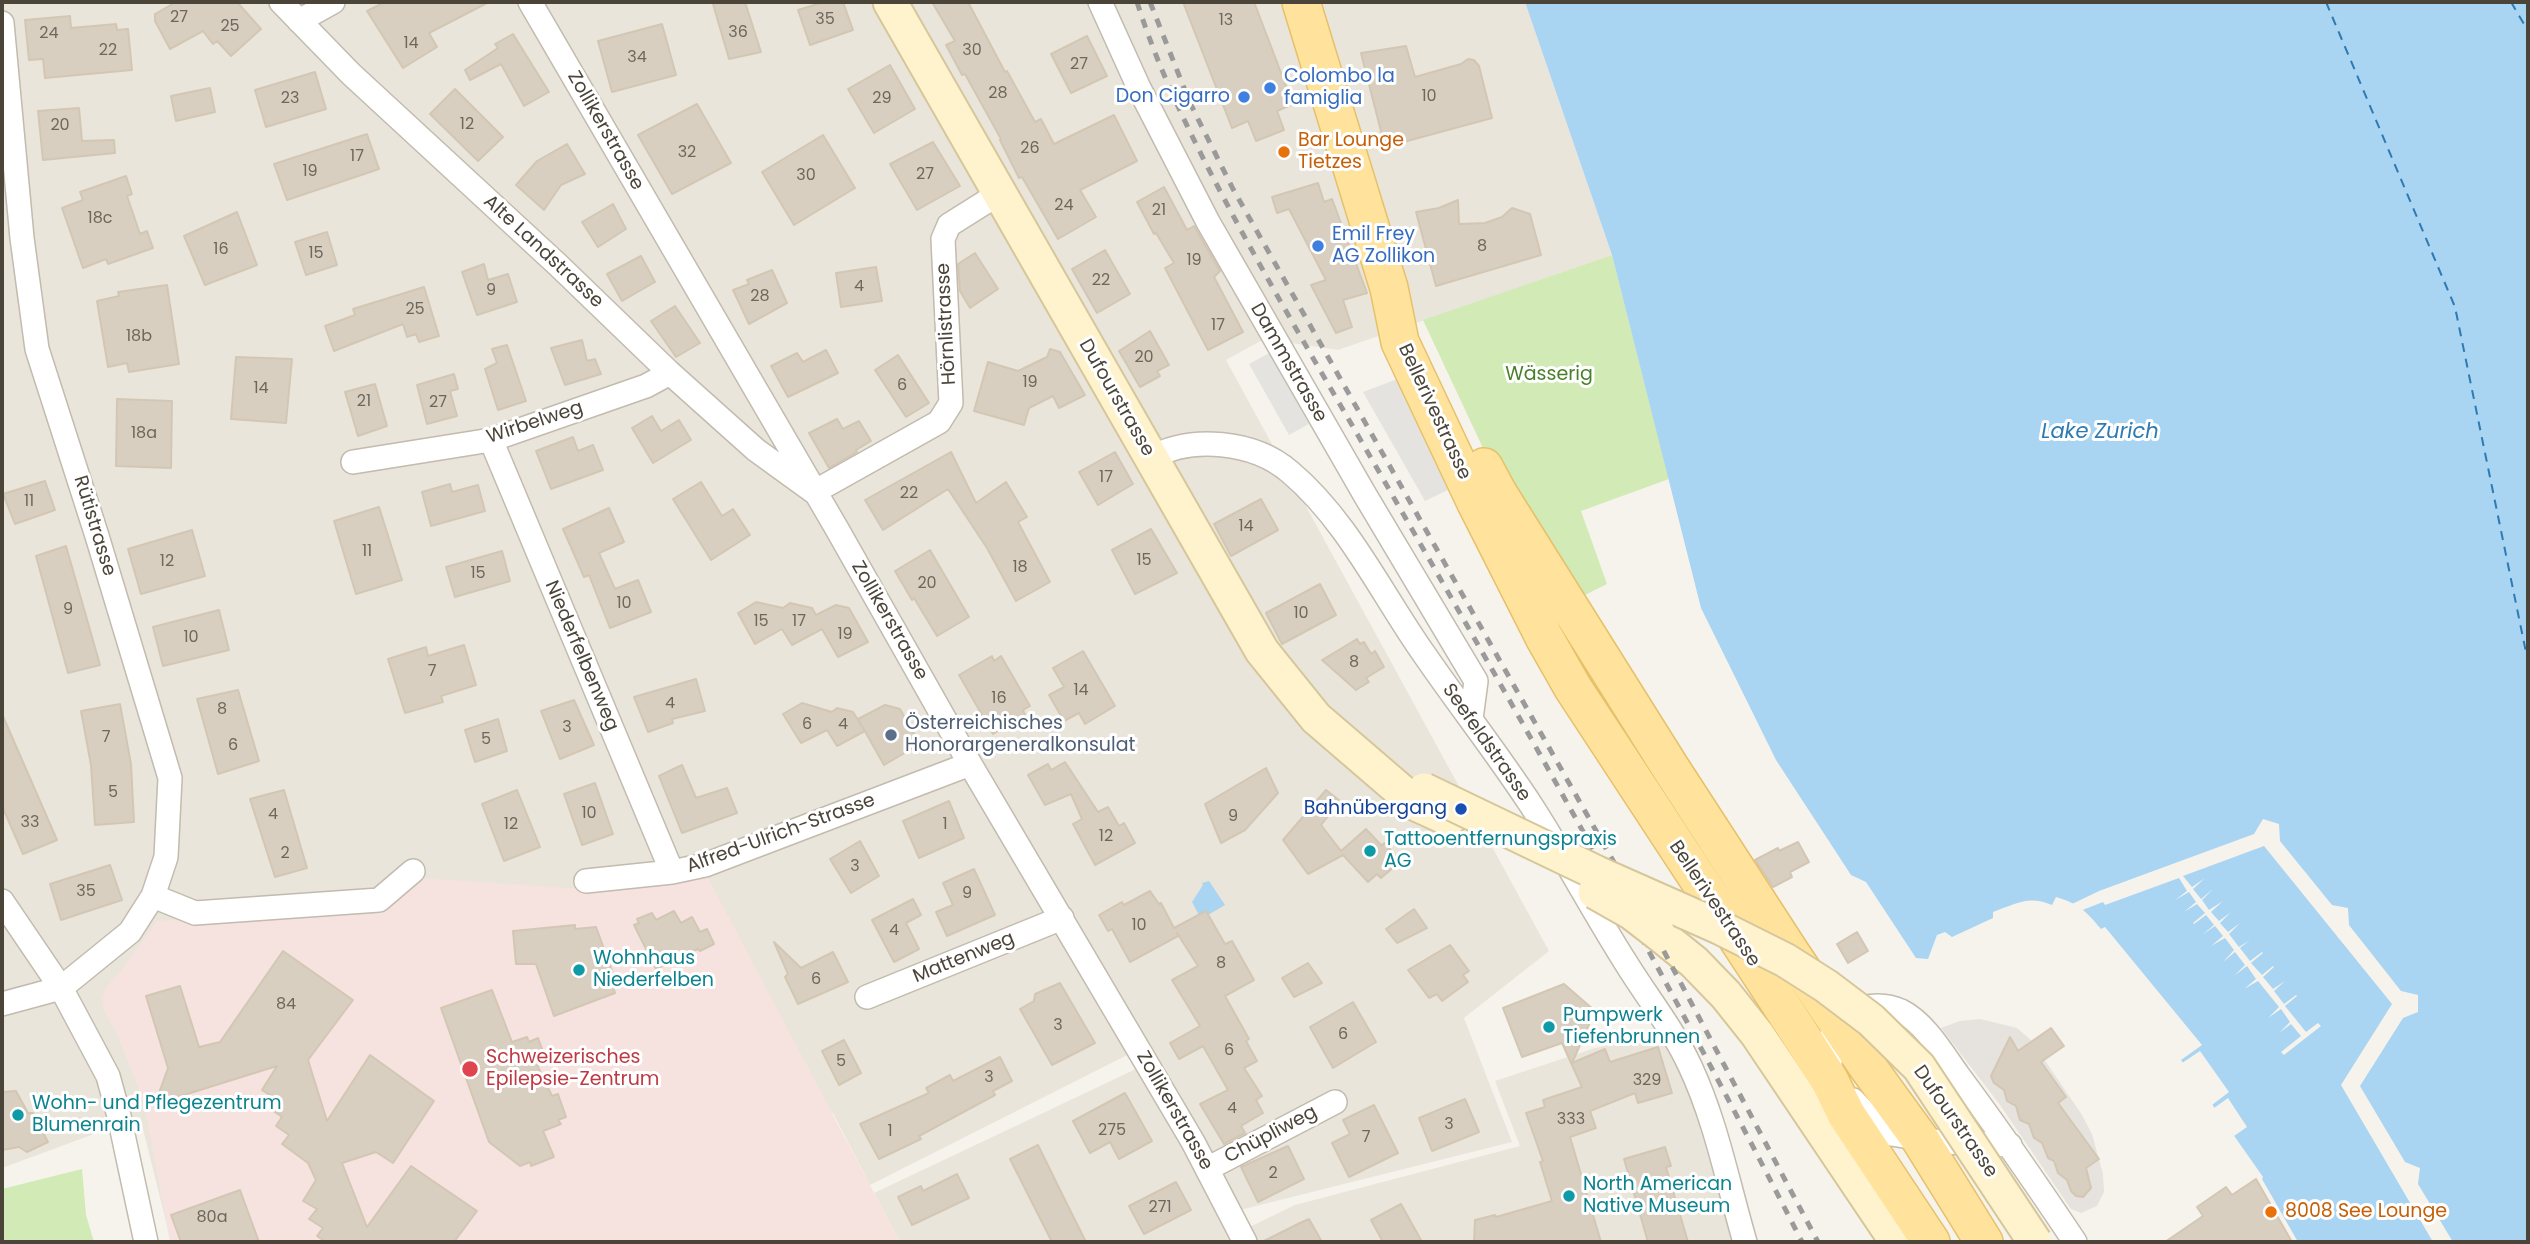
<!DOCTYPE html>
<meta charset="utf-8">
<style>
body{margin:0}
#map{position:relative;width:2530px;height:1244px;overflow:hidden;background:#f6f3ec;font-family:Poppins,sans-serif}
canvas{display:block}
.frame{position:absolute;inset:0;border:4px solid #4b4439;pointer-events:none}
</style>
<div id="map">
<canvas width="2530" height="1244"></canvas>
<div class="frame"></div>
</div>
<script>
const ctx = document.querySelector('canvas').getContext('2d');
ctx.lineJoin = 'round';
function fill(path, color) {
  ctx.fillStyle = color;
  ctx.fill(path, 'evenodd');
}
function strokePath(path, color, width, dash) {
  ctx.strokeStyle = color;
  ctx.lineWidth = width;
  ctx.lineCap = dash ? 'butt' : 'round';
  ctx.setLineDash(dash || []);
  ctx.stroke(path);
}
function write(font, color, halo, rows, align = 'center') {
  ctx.font = font + ' Poppins,sans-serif';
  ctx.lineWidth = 6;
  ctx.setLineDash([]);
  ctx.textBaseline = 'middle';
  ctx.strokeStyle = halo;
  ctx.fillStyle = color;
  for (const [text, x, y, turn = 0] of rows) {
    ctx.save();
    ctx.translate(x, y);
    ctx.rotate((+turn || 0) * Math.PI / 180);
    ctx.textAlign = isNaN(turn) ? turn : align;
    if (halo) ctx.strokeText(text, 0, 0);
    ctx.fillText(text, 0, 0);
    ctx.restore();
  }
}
fill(new Path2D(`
 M2 2H1525L1612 255 1338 350 1264 339 1226 360 1549 951 1464 1018 1512 1142 1240 1210 1143 1047 870 1185 833 1113 171 1242 140 1117 2 1168Z
 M1679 1026 1742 1242H900L874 1193 1136 1069 1193 1163 1231 1236 1295 1205 1520 1146 1495 1081 1592 1049Z`), '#eae5da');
fill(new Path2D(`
 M1980 1019 2017 1028 2031 1040 2082 1115 2092 1134 2103 1174 2104 1192 2097 1206 2081 1213 2071 1209 2000 1105 1941 1028 1960 1021Z`), '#e6e2dd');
fill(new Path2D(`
 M422 878 579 889 661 886 708 878 900 1242H170L144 1103 118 1036 104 1011 102 1000 105 989 124 967 157 921 372 914Z`), '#f6e3e0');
fill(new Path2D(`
 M1612 255 1669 479 1581 511 1607 584 1581 597 1497 478 1423 320Z
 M82 1169 86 1215 94 1242H2V1189Z`), '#d2eab5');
fill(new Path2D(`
 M1269 353 1309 424 1289 435 1249 364Z
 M1400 378 1448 490 1425 501 1363 392Z`), '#e5e3e0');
fill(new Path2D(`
 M1525 2H2528V1242H2298L2262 1179 2263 1177 2181 1060 2202 1045 2105 927 2101 929C2087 912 2078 903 2056 897L2052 905C2028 895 2016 904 1993 912V918L1952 937 1945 932 1937 935 1928 959 1916 958 1866 882 1851 875 1776 760 1701 608 1612 255Z
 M1209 881 1225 905 1201 919 1192 902 1203 885 1202 883Z`), '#a9d4f2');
fill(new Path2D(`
 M2263 819 2279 824 2280 841 2332 905 2348 908 2349 925 2401 991 2418 995V1012L2403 1018 2360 1086 2405 1162 2420 1168 2418 1184 2453 1242H2433L2341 1085 2392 1004 2264 846 2183 876 2192 887 2205 878 2193 889 2201 899 2213 889 2202 900 2209 910 2223 901 2211 912 2219 921 2231 912 2220 923 2228 932 2240 923 2229 934 2239 947 2250 940 2240 948 2250 961 2262 952 2263 953 2251 963 2262 975 2273 966 2274 967 2263 977 2273 989 2285 981 2274 991 2284 1004 2296 995 2297 996 2285 1006 2306 1032 2318 1023 2321 1026 2284 1055 2281 1052 2301 1036 2291 1024 2279 1033 2290 1022 2281 1009 2268 1018 2279 1007 2258 981 2244 989 2256 979 2247 966 2234 976 2245 965 2235 952 2223 962 2234 950 2225 938 2211 946 2223 936 2215 926 2202 935 2214 925 2206 915 2194 924 2193 923 2205 913 2197 904 2184 912 2196 902 2189 892 2175 900 2187 891 2179 878 2105 905 2103 902 2080 911 2070 905 2099 891 2254 834Z
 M2200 1051 2229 1092 2212 1105 2182 1063Z
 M2228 1098 2247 1127 2234 1136 2214 1108Z`), '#f6f3ec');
strokePath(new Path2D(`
 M2326 2 2455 307 2528 662
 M2511 2 2528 31`), '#2e7ab2', 2, [9, 7]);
const building = new Path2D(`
 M176 2H237L261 29 231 56 217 41 213 44 203 31 170 49 155 21V14Z
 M385 2H489L429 33 437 47 403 68 367 11Z
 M722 2H745L761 52 729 59 713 4Z
 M824 2H843L853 30 810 45 798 10Z
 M932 2H968L1005 72 1007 71 1035 122 1041 119 1054 144 1114 115 1137 161 1080 190 1096 217 1058 239 1022 177 1019 178 1000 140 1001 139 965 74 962 75 946 45 955 41Z
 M1183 2H1254L1293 104 1277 111 1284 130 1256 141 1248 121 1232 128Z
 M70 16 71 28 116 24 117 30 128 29 132 70 45 78 43 59 29 60 25 20Z
 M662 24 676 75 612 92 598 41Z
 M513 34 549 92 524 106 501 64 470 80 465 70 498 48 495 44Z
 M1087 36 1107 76 1071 93 1051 54Z
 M1406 46 1415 77 1461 64 1468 59 1474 60 1479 66 1492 118 1385 147 1361 53Z
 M890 65 915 109 874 133 848 89Z
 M315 72 326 109 266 127 255 90Z
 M210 88 215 112 176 121 171 96Z
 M455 89 503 137 478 161 430 114Z
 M697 104 731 163 672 194 638 135Z
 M79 108 82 141 114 140 115 153 43 160 38 111Z
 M367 134 379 169 287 200 274 164Z
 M823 135 855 188 794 225 762 172Z
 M933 142 960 186 917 210 890 164Z
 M567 144 585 174 561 185 544 210 516 185 537 161Z
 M126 176 132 194 127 196 140 234 147 231 153 248 108 264 106 259 83 268 62 208 83 200 80 192Z
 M1318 183 1324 202 1332 199 1367 293 1343 300 1352 327 1336 333 1311 285 1326 280 1289 209 1277 213 1272 197Z
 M1164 187 1187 230 1194 226 1220 271 1214 277 1243 332 1208 350 1165 268 1174 263 1156 233 1154 234 1137 202Z
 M1458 200 1459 224 1485 223 1502 217 1512 208 1530 214 1541 255 1436 286 1416 212 1439 208Z
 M613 204 626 229 598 247 582 222Z
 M237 212 257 265 205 285 184 236Z
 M327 232 337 265 306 275 295 242Z
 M1105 250 1130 294 1097 313 1072 269Z
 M975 253 998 289 970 308 960 291 958 264Z
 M641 256 655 282 622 301 607 274Z
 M484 264 488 280 508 274 517 302 477 315 462 272Z
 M876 267 882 301 841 307 836 273Z
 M772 270 787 303 749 324 733 290 749 284 747 280Z
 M167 285 179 364 129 372 127 363 108 367 97 301 119 296 118 292Z
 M424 287 439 336 419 342 416 334 407 337 403 324 334 351 325 326 355 315 353 309Z
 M675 306 700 343 676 357 651 321Z
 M1150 331 1169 365 1157 371 1160 376 1140 387 1119 351Z
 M582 340 587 361 595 359 601 374 565 385 551 348Z
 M507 345 526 401 498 410 485 369 497 363 492 349Z
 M1050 349 1060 352 1085 395 1059 408 1053 396 1029 408 1024 425 974 411 988 362 1018 371 1047 357Z
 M826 350 838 373 788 397 771 366 797 353 803 362Z
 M898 355 929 403 906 417 875 370Z
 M236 357 292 359 286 423 231 419Z
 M454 374 458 389 450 391 457 416 427 424 417 385Z
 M375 384 387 426 358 436 345 392Z
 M117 399 172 401 171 468 116 466Z
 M652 416 661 431 679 420 691 440 653 463 632 428Z
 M837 419 843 429 859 421 871 441 856 450 857 452 829 468 809 433Z
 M573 437 578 451 593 445 603 470 551 489 536 451Z
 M951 452 976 503 1006 482 1027 517 1018 522 1050 582 1016 601 987 548 948 489 883 530 865 500Z
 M1115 452 1133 484 1098 505 1079 472Z
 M45 481 55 510 15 524 3 494Z
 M701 482 722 516 733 509 750 535 711 560 673 499Z
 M450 484 452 492 478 485 485 511 431 526 422 492Z
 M1261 499 1278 530 1231 556 1214 524Z
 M379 507 402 580 356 594 334 521Z
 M609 508 624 542 599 553 615 589 638 580 651 612 610 628 589 575 584 577 563 529Z
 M1151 529 1177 573 1135 594 1112 550Z
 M192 530 205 576 141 594 128 549Z
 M66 546 100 665 68 673 36 556Z
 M930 550 969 617 937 636 914 598 912 600 895 571Z
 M502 551 510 581 455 597 446 567Z
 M1320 584 1336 615 1282 644 1266 613Z
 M756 602 783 608 790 603 812 608 816 615 836 605 849 608 868 642 838 657 822 629 792 645 782 629 755 644 738 613Z
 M219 610 229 650 163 666 153 627Z
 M1357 639 1360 644 1364 642 1371 654 1375 651 1384 667 1366 678 1369 682 1356 690 1322 660Z
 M464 645 476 685 441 696 443 702 405 713 388 659 426 647 428 656Z
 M1083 651 1115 706 1085 724 1079 713 1064 721 1049 695 1064 687 1053 668Z
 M992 656 994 661 1001 656 1030 706 1023 710 1025 715 993 734 959 675Z
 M696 679 705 711 672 719 673 723 648 732 634 697Z
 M238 690 259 761 218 774 197 699Z
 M574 700 594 745 560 759 541 711Z
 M802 703 832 712 837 708 853 712 865 731 837 746 827 730 801 743 783 714Z
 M120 704 131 764 134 822 95 825 91 765 81 711Z
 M885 705 900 709 920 744 884 765 858 719Z
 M2 714 57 840 23 854 2 806Z
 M498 719 507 751 475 762 465 730Z
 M1065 762 1098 812 1108 807 1119 826 1124 823 1135 843 1095 865 1073 824 1082 819 1071 794 1045 805 1028 775 1048 764 1051 770Z
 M682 765 696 798 727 788 737 813 682 833 659 776Z
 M1266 768 1278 793 1245 830 1221 843 1205 804Z
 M595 783 613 834 582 845 564 794Z
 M284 790 307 868 275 877 250 799Z
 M517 790 540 847 504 861 482 804Z
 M1326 790 1340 801 1321 825 1341 851 1366 829 1382 846 1384 843 1396 856 1390 861 1395 866 1381 878 1377 874 1368 882 1343 855 1308 874 1283 840Z
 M949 801 964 838 919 858 903 821Z
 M860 841 879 876 851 893 830 859Z
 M1798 842 1809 862 1790 872 1792 877 1773 887 1755 860 1778 848 1779 851Z
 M110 865 122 900 61 920 50 884Z
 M974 869 995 915 947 936 936 912 953 905 943 883Z
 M1150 891 1159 904 1161 903 1174 928 1206 911 1225 944 1232 941 1254 980 1225 996 1249 1039 1246 1041 1257 1061 1244 1068 1262 1096 1256 1100 1263 1113 1241 1126 1245 1133 1224 1144 1200 1104 1228 1090 1203 1046 1179 1059 1170 1043 1200 1026 1172 980 1198 966 1177 933 1178 936 1130 962 1112 929 1108 931 1099 915 1122 902 1124 905Z
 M913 899 921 915 906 923 919 949 894 962 872 920Z
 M1414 909 1427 928 1397 943 1386 929Z
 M674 911 681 923 692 917 700 932 707 929 714 944 700 951 698 949 656 969 634 925 639 923 637 919 652 913 656 920Z
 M575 925V929L596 927 614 976 610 978 615 993 554 1016 536 964H516L513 931Z
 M1857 932 1868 951 1848 963 1837 944Z
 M774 942 801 968 833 952 848 982 798 1004 785 977 788 974Z
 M1450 945 1469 971 1463 975 1468 982 1442 1001 1437 994 1429 998 1408 970Z
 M283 951 353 1000 308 1060 327 1121 370 1055 434 1101 393 1163 376 1152 342 1163 367 1227 411 1166 477 1211 454 1242H326L317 1236 323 1228 309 1219 317 1209 303 1201 316 1180 308 1163 282 1144 289 1135 276 1126 282 1117 269 1108 276 1099 262 1090 277 1066 155 1104 168 1068 146 996 180 986 199 1047 220 1042Z
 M1308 963 1322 983 1294 997 1282 978Z
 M1060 983 1095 1043 1052 1065 1020 1009 1034 1001 1035 994Z
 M1564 984 1595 1011 1572 1063 1605 1049 1610 1062 1658 1047 1672 1093 1638 1103 1635 1093 1590 1111 1596 1128 1570 1137 1601 1242H1474L1475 1220 1495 1215 1496 1217 1552 1201 1540 1162 1543 1161 1526 1113 1545 1107 1543 1100 1582 1087 1562 1043 1522 1057 1503 1008Z
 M492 990 512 1042 527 1037 529 1042 538 1038 547 1062 537 1065 552 1096 558 1094 566 1117 558 1120 561 1124 543 1131 554 1157 531 1166 530 1162 520 1166 489 1142 441 1008Z
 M1353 1002 1376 1042 1333 1068 1310 1027Z
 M2051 1028 2064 1046 2041 1062 2066 1097 2058 1103 2099 1159 2086 1168 2091 1188 2083 1197 2076 1196 2071 1191 2067 1180 2058 1173 2054 1161 2048 1158 2042 1143 2034 1138 2029 1124 2020 1120 2016 1106 2007 1101 2004 1090 1994 1083 1991 1076 2010 1037 2018 1051Z
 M844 1040 861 1073 839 1085 822 1051Z
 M1000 1057 1012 1081 993 1091 995 1095 919 1136 921 1139 879 1159 860 1124 929 1093 926 1088 950 1075 953 1081Z
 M16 1091 28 1113H33L48 1142 27 1152 19 1147 2 1150V1092Z
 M1125 1093 1152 1141 1119 1159 1110 1142 1090 1153 1073 1121Z
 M1465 1099 1479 1132 1432 1151 1419 1118Z
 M1374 1105 1398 1153 1349 1177 1332 1143 1350 1134 1343 1120Z
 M1038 1145 1063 1196 1086 1242H1052L1010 1159Z
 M1288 1146 1304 1179 1258 1202 1241 1167Z
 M1665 1147 1671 1166 1666 1167 1688 1242H1648L1624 1159Z
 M957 1174 969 1198 912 1225 898 1197 921 1186 923 1191Z
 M2256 1179 2292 1242H2165L2203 1216 2197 1207 2226 1187 2232 1195Z
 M1176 1182 1191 1210 1144 1234 1129 1206Z
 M240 1190 259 1242H181L171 1215Z
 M1401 1204 1422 1242H1383L1371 1220Z
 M1309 1219 1322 1242H1262L1300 1223Z`);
fill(building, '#d8cfc1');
strokePath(building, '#d3c7b4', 2);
const street = new Path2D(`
 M281 2 351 74 558 265 670 373 756 450 814 492 939 422 951 403 943 239 949 225 1000 193
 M530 2 837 529 970 764 1193 1142 1245 1242
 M1100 2 1139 88 1208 222 1365 495 1476 681 1471 719
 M299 21 333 2
 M2 23 22 238 37 349 97 536 170 778 166 857 153 896 130 932 61 988 2 1004
 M491 440 672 872
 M1151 458C1191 435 1254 441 1290 472 1348 521 1381 593 1424 654 1459 705 1497 753 1531 805 1564 856 1593 911 1626 963 1647 997 1673 1029 1690 1066 1716 1121 1728 1184 1745 1242
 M353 462 491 440 646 386 670 373
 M586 881 672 872 705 865 970 764
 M153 896 195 913 379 900 413 871
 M2 901 61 988 108 1076 119 1116 146 1242
 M867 997 1062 918
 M1830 1076V1046L1835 1017C1858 1009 1877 1000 1901 1011 1925 1023 1943 1054 1958 1075 1999 1130 2037 1185 2075 1242
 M1853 1100 1875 1124 1891 1134 1942 1142 2010 1145
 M1207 1169 1335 1102`);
const secondary = new Path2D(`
 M890 2 1262 651 1316 718 1416 804 1449 819
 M1658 933 1694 962 1726 995 1757 1034 1897 1242`);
const primary = new Path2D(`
 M1301 2 1389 288 1400 342 1476 503 1544 637 1573 688 1798 1031 1830 1081 1846 1114 1931 1242
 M1484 467 1498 493 1670 767 1792 955 1867 1066 1920 1139 1984 1242`);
strokePath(street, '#c2bbae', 26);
strokePath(secondary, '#d6c79b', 37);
strokePath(primary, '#e6c16a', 40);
strokePath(street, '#fff', 23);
strokePath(secondary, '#fff3cd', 33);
strokePath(primary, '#ffe39c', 37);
strokePath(new Path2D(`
 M1137 2C1161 78 1198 150 1236 221 1286 314 1341 405 1394 498 1535 743 1674 990 1802 1242
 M1150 2 1190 103 1233 189 1659 942 1818 1242`), '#9a9a9a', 5, [9, 9]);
const secondaryBridge = new Path2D(`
 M1424 790 1597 873 1719 927 1785 960 1826 986 1871 1020 1919 1067 2035 1242
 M1595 892 1632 913 1658 933`);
strokePath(secondaryBridge, '#d6c79b', 37, []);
strokePath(secondaryBridge, '#fff3cd', 33);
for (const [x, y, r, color] of [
 [1270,88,7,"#3f7fe0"],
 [1244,97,7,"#3f7fe0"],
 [1284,152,7,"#e8710a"],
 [1318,246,7,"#3f7fe0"],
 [891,735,7,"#5c6f8a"],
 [1461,809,7,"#1a4fb4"],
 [1370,851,7,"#0f9aa8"],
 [579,970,7,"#0f9aa8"],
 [1549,1027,7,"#0f9aa8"],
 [470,1069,9,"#e0444e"],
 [18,1115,7,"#0f9aa8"],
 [1569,1196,7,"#0f9aa8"],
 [2271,1212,7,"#e8710a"]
]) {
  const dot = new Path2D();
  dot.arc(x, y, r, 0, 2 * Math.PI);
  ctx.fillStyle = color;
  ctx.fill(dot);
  strokePath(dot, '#fff', 2.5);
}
write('16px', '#6e675b', null, [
 ["27",179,18],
 ["35",825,20],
 ["13",1226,21],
 ["25",230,27],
 ["36",738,33],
 ["24",49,34],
 ["14",411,44],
 ["22",108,51],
 ["30",972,51],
 ["34",637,58],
 ["27",1079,65],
 ["28",998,94],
 ["10",1429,97],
 ["23",290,99],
 ["29",882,99],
 ["12",467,125],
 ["20",60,126],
 ["26",1030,149],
 ["32",687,153],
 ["17",357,157],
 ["19",310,172],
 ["27",925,175],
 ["30",806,176],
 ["24",1064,206],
 ["21",1159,211],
 ["18c",100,219],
 ["8",1482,247],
 ["16",221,250],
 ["15",316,254],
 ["19",1194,261],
 ["22",1101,281],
 ["4",859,287],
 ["9",491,291],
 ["28",760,297],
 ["25",415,310],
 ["17",1218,326],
 ["18b",139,337],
 ["20",1144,358],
 ["19",1030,383],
 ["6",902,386],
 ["14",261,389],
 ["21",364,402],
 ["27",438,403],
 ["18a",144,434],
 ["17",1106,478],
 ["22",909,494],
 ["11",29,502],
 ["14",1246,527],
 ["11",367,552],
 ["15",1144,561],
 ["12",167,562],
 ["18",1020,568],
 ["15",478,574],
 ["20",927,584],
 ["10",624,604],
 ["9",68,610],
 ["10",1301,614],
 ["15",761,622],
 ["17",799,622],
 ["19",845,635],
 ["10",191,638],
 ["8",1354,663],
 ["7",432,672],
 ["14",1081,691],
 ["16",999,699],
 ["4",670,704],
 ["8",222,710],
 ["6",807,725],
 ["4",843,725],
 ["3",567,728],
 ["7",106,738],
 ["5",486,740],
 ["6",233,746],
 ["5",113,793],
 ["10",589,814],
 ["4",273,815],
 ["9",1233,817],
 ["33",30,823],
 ["12",511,825],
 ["1",945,825],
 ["12",1106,837],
 ["2",285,854],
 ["3",855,867],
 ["35",86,892],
 ["9",967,894],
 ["10",1139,926],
 ["4",894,931],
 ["8",1221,964],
 ["6",816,980],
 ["84",286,1005],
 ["3",1058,1026],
 ["6",1343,1035],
 ["6",1229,1051],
 ["5",841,1062],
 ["3",989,1078],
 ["329",1647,1081],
 ["4",1232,1109],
 ["333",1571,1120],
 ["3",1449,1125],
 ["275",1112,1131],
 ["1",890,1132],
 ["7",1366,1138],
 ["2",1273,1174],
 ["271",1160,1208],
 ["80a",212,1218]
]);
write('19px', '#366cbe', '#fff', [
 ["Colombo la",1284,77],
 ["famiglia",1284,99],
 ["Don Cigarro",1230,97,"right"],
 ["Emil Frey",1332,235],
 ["AG Zollikon",1332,257]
], 'left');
write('19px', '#4b4439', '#fff', [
 ["Zollikerstrasse",605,131,60],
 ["Alte Landstrasse",543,252,43],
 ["Hörnlistrasse",947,324,-93],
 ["Dammstrasse",1288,363,60],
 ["Dufourstrasse",1116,398,60],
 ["Bellerivestrasse",1434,412,65],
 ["Wirbelweg",535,423,-18],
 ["Rütistrasse",94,526,73],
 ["Zollikerstrasse",889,621,60],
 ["Niederfelbenweg",581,656,67],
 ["Seefeldstrasse",1486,743,55],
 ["Alfred-Ulrich-Strasse",781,834,-20],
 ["Bellerivestrasse",1714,904,56],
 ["Mattenweg",964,958,-22],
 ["Zollikerstrasse",1174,1111,60],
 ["Dufourstrasse",1955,1122,55],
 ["Chüpliweg",1271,1135,-28]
]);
write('19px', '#c56008', '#fff', [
 ["Bar Lounge",1298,141],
 ["Tietzes",1298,163],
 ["8008 See Lounge",2285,1212]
], 'left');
write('19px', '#4a7f2a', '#fff', [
 ["Wässerig",1549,375]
]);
write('19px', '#4e5e75', '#fff', [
 ["Österreichisches",905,724],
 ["Honorargeneralkonsulat",905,746]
], 'left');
write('19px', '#164399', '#fff', [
 ["Bahnübergang",1447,809]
], 'right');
write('19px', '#0d838f', '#fff', [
 ["Tattooentfernungspraxis",1384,840],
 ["AG",1384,862],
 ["Wohnhaus",593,959],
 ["Niederfelben",593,981],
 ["Pumpwerk",1563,1016],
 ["Tiefenbrunnen",1563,1038],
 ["Wohn- und Pflegezentrum",32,1104],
 ["Blumenrain",32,1126],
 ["North American",1583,1185],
 ["Native Museum",1583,1207]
], 'left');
write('19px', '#be3a42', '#fff', [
 ["Schweizerisches",486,1058],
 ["Epilepsie-Zentrum",486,1080]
], 'left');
write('italic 21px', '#2e7ab2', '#fff', [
 ["Lake Zurich",2100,433]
]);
</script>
